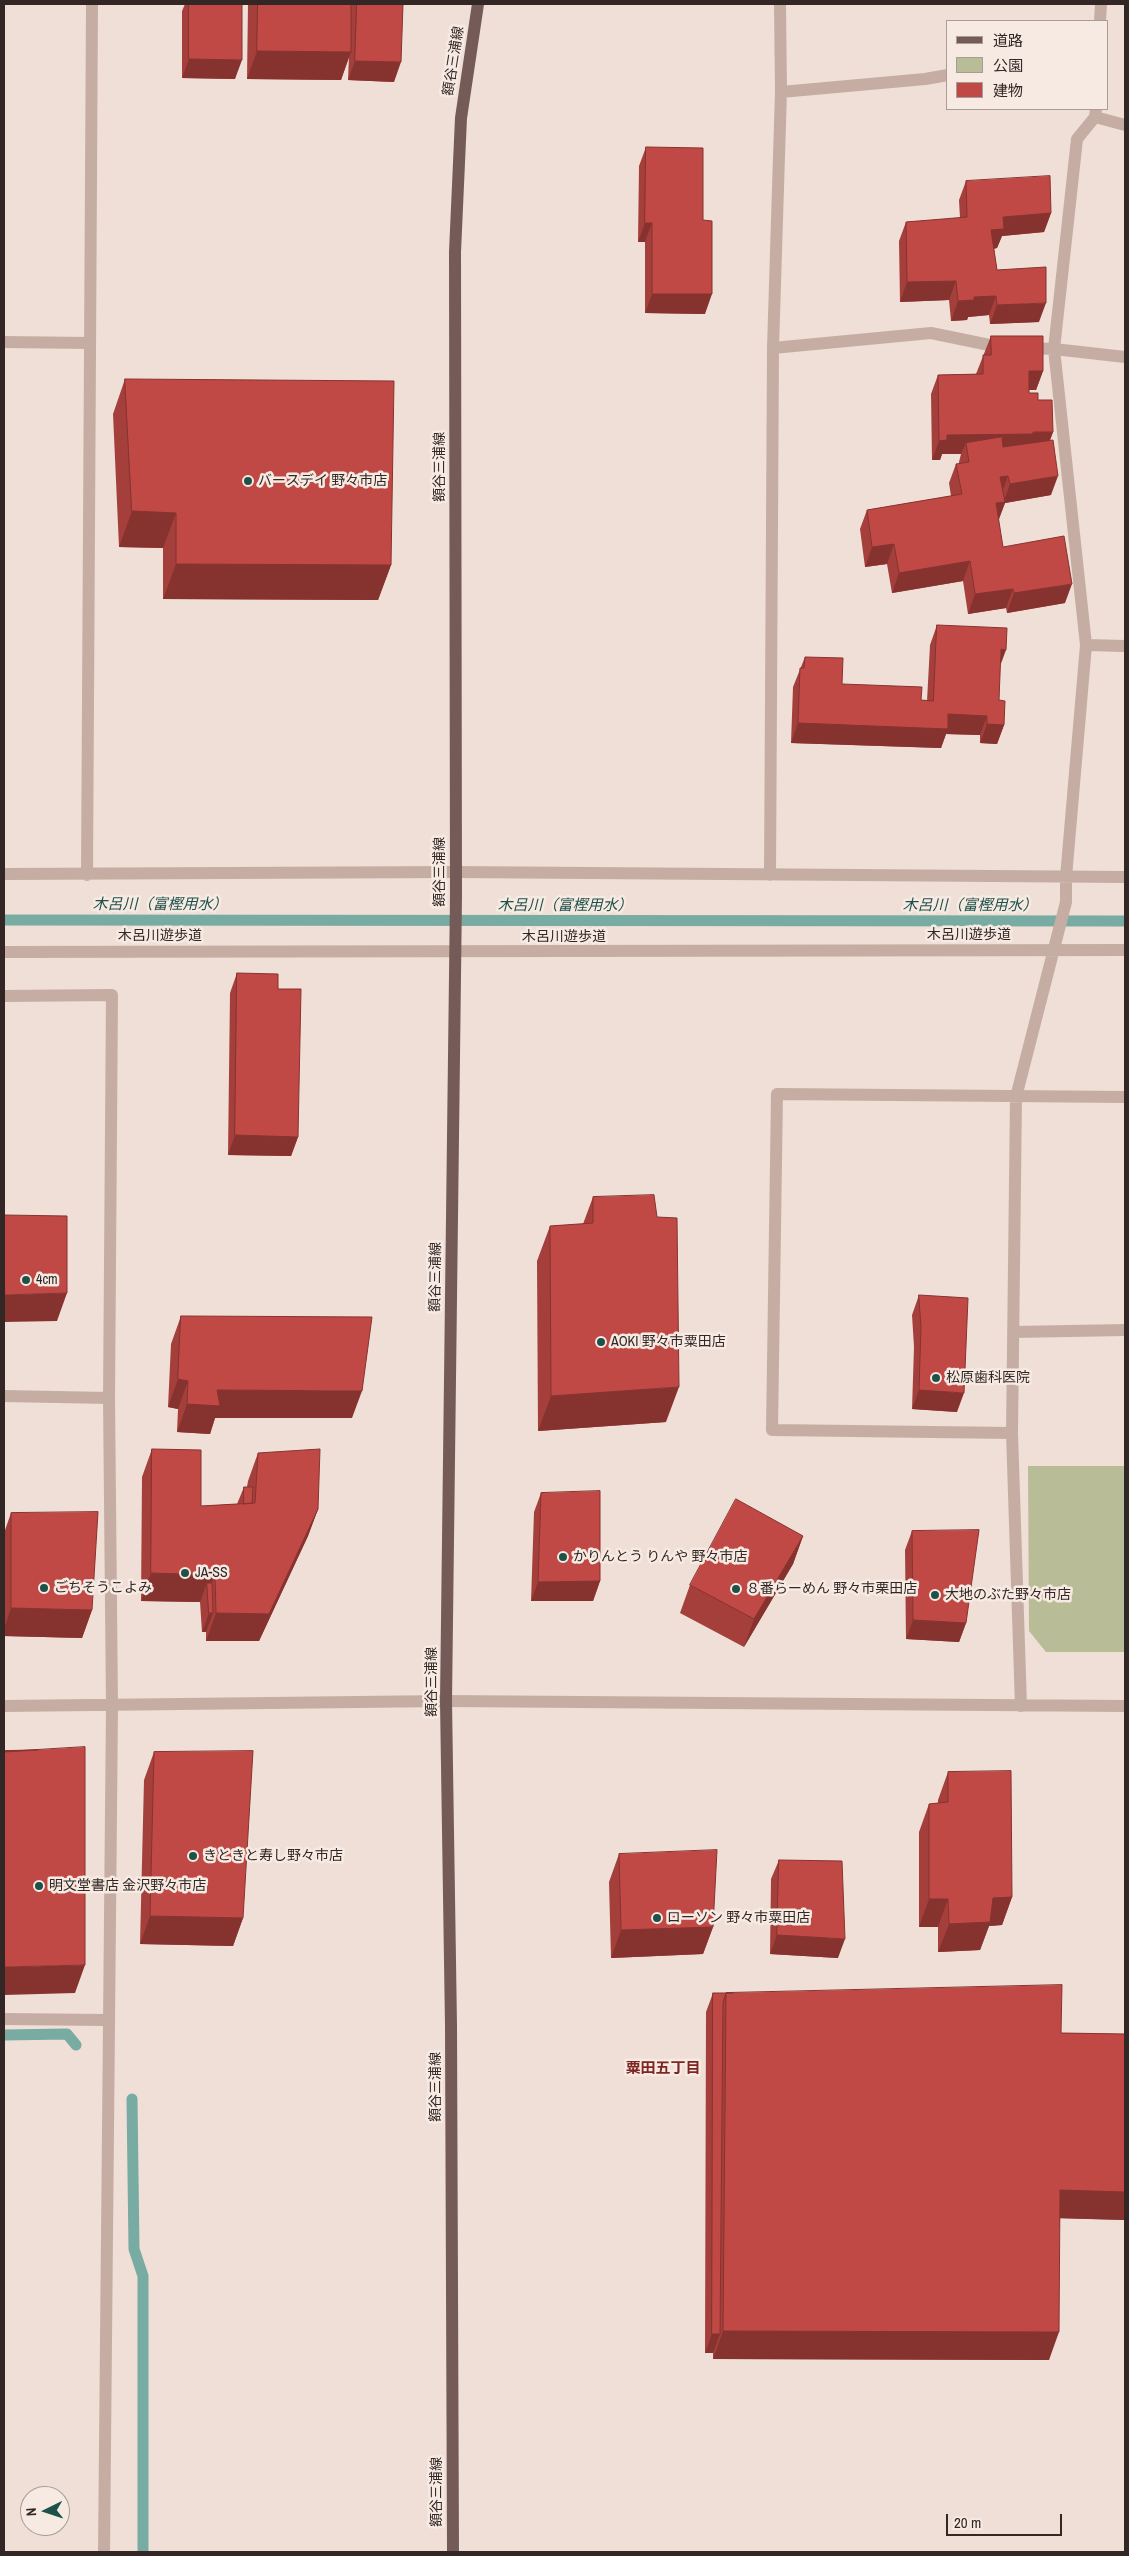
<!DOCTYPE html>
<meta charset="utf-8">
<style>
body{margin:0}
#map{position:relative;width:1129px;height:2556px;overflow:hidden;background:#efdfd7;font-family:"Archivo Narrow","Noto Sans JP",sans-serif}
canvas{display:block}
.frame{position:absolute;inset:0;border:5px solid #322725;pointer-events:none}
.legend{position:absolute;left:946px;top:20px;width:162px;height:90px;box-sizing:border-box;background:#f7eae3;border:1px solid #a89c97;margin:0;padding:6px 9px;list-style:none;font-size:15px;color:#322725}
.legend li{display:flex;align-items:center;gap:10px;height:25px}
.legend b{width:25px;border:1px solid #a89c97}
.north{position:absolute;left:20px;top:2486px;width:50px;height:50px;box-sizing:border-box;background:#f7eae3;border:1px solid #a89c97;border-radius:50%;rotate:266deg;font-size:14px;font-weight:700;line-height:20px;text-align:center;color:#322725}
.north::after{content:'';display:block;margin:auto;width:18px;height:22px;background:#1d514a;clip-path:polygon(50% 0,100% 100%,50% 72%,0 100%)}
.scale{position:absolute;left:946px;top:2514px;width:116px;height:22px;box-sizing:border-box;border:2px solid #322725;border-top:0;padding-left:6px;font-size:15px;line-height:18px;white-space:nowrap;color:#322725;-webkit-text-stroke:4px #f7eae3;paint-order:stroke}
</style>
<div id="map">
<canvas width="1129" height="2556"></canvas>
<div class="frame"></div>
<ul class="legend">
<li><b style="height:6px;background:#745b57"></b>道路</li>
<li><b style="height:14px;background:#b8bd98"></b>公園</li>
<li><b style="height:14px;background:#c04945"></b>建物</li>
</ul>
<div class="north">N</div>
<div class="scale">20 m</div>
</div>
<script>
const ctx = document.querySelector('canvas').getContext('2d');
ctx.lineJoin = 'round';
function fill(path, color) {
  ctx.fillStyle = color;
  ctx.fill(path, 'evenodd');
}
function strokePath(path, color, width, dash) {
  ctx.strokeStyle = color;
  ctx.lineWidth = width;
  ctx.lineCap = dash ? 'butt' : 'round';
  ctx.setLineDash(dash || []);
  ctx.stroke(path);
}
function write(font, color, halo, rows, align = 'center') {
  ctx.font = font + ' "Archivo Narrow","Noto Sans JP",sans-serif';
  ctx.lineWidth = 5;
  ctx.setLineDash([]);
  ctx.textBaseline = 'middle';
  ctx.strokeStyle = halo;
  ctx.fillStyle = color;
  for (const [text, x, y, turn = 0] of rows) {
    ctx.save();
    ctx.translate(x, y);
    ctx.rotate((+turn || 0) * Math.PI / 180);
    ctx.textAlign = isNaN(turn) ? turn : align;
    if (halo) ctx.strokeText(text, 0, 0);
    ctx.fillText(text, 0, 0);
    ctx.restore();
  }
}
fill(new Path2D(`
 M1028 1466H1125V1652H1046L1029 1631Z`), '#b8bd98');
strokePath(new Path2D(`
 M4 920 1125 921
 M4 2035 67 2034 76 2045
 M132 2099 134 2249 143 2276V2552`), '#78aba2', 11);
strokePath(new Path2D(`
 M1100 21 1101 4
 M781 92 925 79 948 75
 M1095 117 1125 125
 M4 342 90 343
 M773 348 931 333 1004 348
 M1026 348 1054 349 1125 357
 M1086 645 1125 646
 M4 874 455 872 1125 877
 M87 875 92 4
 M770 875 773 348 781 92 780 4
 M4 952 1125 950
 M4 996 112 995 109 1398 112 1706 104 2552
 M1013 1332 1125 1330
 M4 1396 109 1398
 M1012 1433 772 1430 777 1094 1125 1097
 M4 1706 446 1701 1125 1706
 M1021 1706 1012 1433 1016 1097 1066 902V877L1086 645 1054 349 1077 139 1095 117 1096 109
 M4 2019 107 2020`), '#c6ada4', 12);
strokePath(new Path2D(`
 M453 2552 451 2026 446 1701 456 895 455 252 461 118 478 4`), '#745b57', 12);
fill(new Path2D(`
 M185 4H242L235 79 182 78V11Z
 M248 4H403L394 82 348 80 349 56 341 80 247 79Z
 M646 147 703 220 705 314 645 313V242H638L639 166Z
 M966 181 1051 213 1044 232 1002 236 997 248 994 249 997 270 1039 322 990 324 989 315 968 317 967 320 951 321 949 300 900 302 899 241 906 222 960 218 959 200Z
 M991 336 1043 371 1036 390H1029V393L1038 400 1053 432 1050 440 1051 495 1005 503 998 520 1003 547 1065 603 1007 613 1006 608 968 614 963 581 892 593 887 564 865 567 860 529 867 510 951 496 949 483 956 464H959V462L961 454H942L940 460H932L931 394 938 375 976 374Z
 M125 379 391 565 378 600 163 599V548L119 547 113 414Z
 M937 625 1000 665 999 700 1004 725 997 744 980 743V735L946 734 941 748 791 743 793 687 805 657 842 684 921 700 927 701 930 645Z
 M237 973 298 1137 291 1156 228 1155 230 993Z
 M593 1197 666 1422 538 1431 537 1261 550 1226 583 1224Z
 M919 1295 957 1412 912 1409 914 1347 912 1315Z
 M181 1316 352 1418H215L210 1434 177 1432 178 1409 168 1407 171 1344Z
 M152 1449 201 1506 237 1504 244 1487H247L248 1481 258 1453 318 1509 308 1536 259 1641H206V1632H202L200 1602 141 1601 142 1477Z
 M541 1493 600 1581 593 1601H531L534 1512Z
 M11 1513 92 1610 82 1638 4 1636V1533Z
 M912 1531 966 1623 959 1642 906 1639 905 1550Z
 M803 1536 793 1564 744 1647 680 1613 690 1585Z
 M154 1752 243 1918 233 1946 140 1944 144 1780Z
 M948 1772 1012 1897 1002 1925 989 1926 980 1950 938 1952V1927H919V1832L929 1804 938 1803V1800Z
 M619 1854 713 1927 703 1954 611 1958 609 1882Z
 M779 1860 838 1958 770 1954 771 1879Z
 M713 1993 1061 2033 1125 2034V2220L1060 2218 1049 2360 713 2359V2353H705L706 2012Z`), '#a53f3b');
fill(new Path2D(`
 M257 51 351 52 341 80 247 79Z
 M189 59 242 60 235 79 182 78Z
 M355 61 401 62 394 82 348 80Z
 M1051 213 1044 232 1002 236 997 248 984 249 991 230 1003 217Z
 M645 223H652L645 242H638Z
 M956 281 949 300 900 302 907 282Z
 M652 294H712L705 314 645 313Z
 M996 296 989 315 968 317 967 320 951 321 958 301 974 297Z
 M1046 303 1039 322 990 324 997 305Z
 M1029 371H1043L1036 390H1022Z
 M1053 432 1046 451H1027L966 443 961 454H942L940 460H932L939 441 947 435Z
 M1008 476 1001 495 1000 477Z
 M1058 476 1051 495 1005 503 998 522 996 503H1003L1010 484Z
 M132 511 176 513 163 548 119 547Z
 M894 544 887 564 865 567 872 547Z
 M970 561 963 581 892 593 899 573Z
 M176 564 391 565 378 600 163 599Z
 M1072 584 1065 603 1007 613 1014 593Z
 M1013 589 1006 608 968 614 975 594Z
 M1001 649 1006 650 999 669Z
 M948 714 987 716 980 735 946 734 941 748 791 743 798 723Z
 M987 724 1004 725 997 744 980 743Z
 M235 1135 298 1137 291 1156 228 1155Z
 M67 1293 57 1321 4 1322V1295Z
 M178 1379 188 1381 178 1409 168 1407Z
 M679 1387 666 1422 538 1431 551 1396Z
 M217 1390 362 1391 352 1418H215L210 1434 177 1432 187 1404Z
 M919 1390 964 1393 957 1412 912 1409Z
 M318 1509 308 1536 259 1641H206L216 1613Z
 M803 1536 793 1564 744 1647 754 1619Z
 M151 1573 215 1575 208 1594 207 1583 200 1602 141 1601Z
 M600 1581 593 1601H531L538 1582Z
 M11 1608 92 1610 82 1638 4 1636V1629Z
 M209 1613H213L206 1632H202Z
 M913 1620 966 1623 959 1642 906 1639Z
 M1012 1897 1002 1925 989 1926 980 1950 938 1952 949 1924 993 1898Z
 M929 1899H948L938 1927H919Z
 M150 1916 243 1918 233 1946 140 1944Z
 M713 1927 703 1954 611 1958 621 1930Z
 M777 1935 845 1939 838 1958 770 1954Z
 M85 1965 75 1993 4 1995V1967Z
 M1060 2190 1125 2192V2220L1050 2218Z
 M723 2331 1059 2332 1049 2360 713 2359Z
 M712 2334H720L713 2353H705Z`), '#863330');
const building = new Path2D(`
 M189 4H242V60L189 59Z
 M258 4H351V52L257 51Z
 M357 4H403L401 62 355 61Z
 M646 147 703 148V220L712 221V294H652V223H645Z
 M1050 176 1051 213 1003 217 1004 229 991 230 997 270 1046 267V303L997 305 996 296 974 297V300L958 301 956 281 907 282 906 222 967 217 966 181Z
 M991 336H1043V371H1029V393H1038V400H1052L1053 432H1033V434L947 435V440L939 441 938 375 983 374V355H991Z
 M125 379 394 381 391 565 176 564V513L132 511Z
 M1002 437 1003 447 1053 440 1058 476 1010 484 1008 476 1000 477 1005 502 996 503 1003 547 1064 536 1072 584 1014 593 1013 589 975 594 970 561 899 573 894 544 872 547 867 510 962 494 956 464 969 462 966 443Z
 M937 625 1007 628 1006 650 1001 649 999 700 1005 701 1004 725 987 724V716L948 714V729L798 723 800 668H804L805 657 843 658 842 684 922 687 921 700 933 701Z
 M237 973 278 974V989H301L298 1137 235 1135Z
 M654 1195 657 1217 677 1218 679 1387 551 1396 550 1226 593 1223V1197Z
 M4 1215 67 1216V1293L4 1295Z
 M919 1295 968 1298 964 1393 919 1390 921 1327Z
 M181 1316 372 1317 362 1391 217 1390 220 1406 187 1404 188 1381 178 1379Z
 M152 1449 201 1450V1506L255 1503 258 1453 320 1449 318 1509 269 1614 216 1613 215 1575 151 1573Z
 M244 1487H253L252 1503 244 1504Z
 M600 1491V1581L538 1582 541 1493Z
 M736 1499 803 1536 754 1619 690 1585Z
 M98 1512 92 1610 11 1608V1513Z
 M979 1530 966 1623 913 1620 912 1531Z
 M207 1583H212L213 1613H209Z
 M85 1747V1965L4 1967V1752Z
 M37 1750 4 1752V1751Z
 M253 1751 243 1918 150 1916 154 1752Z
 M1011 1771 1012 1897 993 1898 990 1922 949 1924 948 1899H929V1804L948 1802V1772Z
 M717 1850 713 1927 621 1930 619 1854Z
 M779 1860 842 1861 845 1939 777 1935Z
 M1062 1985 1061 2033 1125 2034V2192L1060 2190 1059 2332 723 2331 726 1993Z
 M713 1993H733H726L723 2002 720 2334H712Z`);
fill(building, '#c04945');
strokePath(building, '#863330', 1);
for (const [x, y, r, color] of [
 [248,481,5,"#1d514a"],
 [26,1280,5,"#1d514a"],
 [601,1342,5,"#1d514a"],
 [936,1378,5,"#1d514a"],
 [563,1557,5,"#1d514a"],
 [185,1573,5,"#1d514a"],
 [44,1588,5,"#1d514a"],
 [736,1589,5,"#1d514a"],
 [935,1595,5,"#1d514a"],
 [193,1856,5,"#1d514a"],
 [39,1886,5,"#1d514a"],
 [657,1918,5,"#1d514a"]
]) {
  const dot = new Path2D();
  dot.arc(x, y, r, 0, 2 * Math.PI);
  ctx.fillStyle = color;
  ctx.fill(dot);
  strokePath(dot, '#f7eae3', 2);
}
write('14px', '#322725', '#f7eae3', [
 ["額谷三浦線",454,61,-81],
 ["額谷三浦線",440,467,-90],
 ["額谷三浦線",440,872,-90],
 ["木呂川遊歩道",969,935],
 ["木呂川遊歩道",160,936],
 ["木呂川遊歩道",564,937],
 ["額谷三浦線",436,1277,-89],
 ["額谷三浦線",432,1682,-90],
 ["額谷三浦線",436,2087,-90],
 ["額谷三浦線",437,2492,-90]
]);
write('14px', '#322725', '#f7eae3', [
 ["バースデイ 野々市店",258,481],
 ["4cm",36,1280],
 ["AOKI 野々市粟田店",611,1342],
 ["松原歯科医院",946,1378],
 ["かりんとう りんや 野々市店",573,1557],
 ["JA-SS",195,1573],
 ["ごちそうこよみ",54,1588],
 ["８番らーめん 野々市栗田店",746,1589],
 ["大地のぶた野々市店",945,1595],
 ["きときと寿し野々市店",203,1856],
 ["明文堂書店 金沢野々市店",49,1886],
 ["ローソン 野々市粟田店",667,1918]
], 'left');
write('italic 15px', '#1d514a', '#f7eae3', [
 ["木呂川（富樫用水）",160,905],
 ["木呂川（富樫用水）",565,906],
 ["木呂川（富樫用水）",970,906]
]);
write('bold 15px', '#7d2623', '#f7eae3', [
 ["粟田五丁目",663,2069]
]);
</script>
